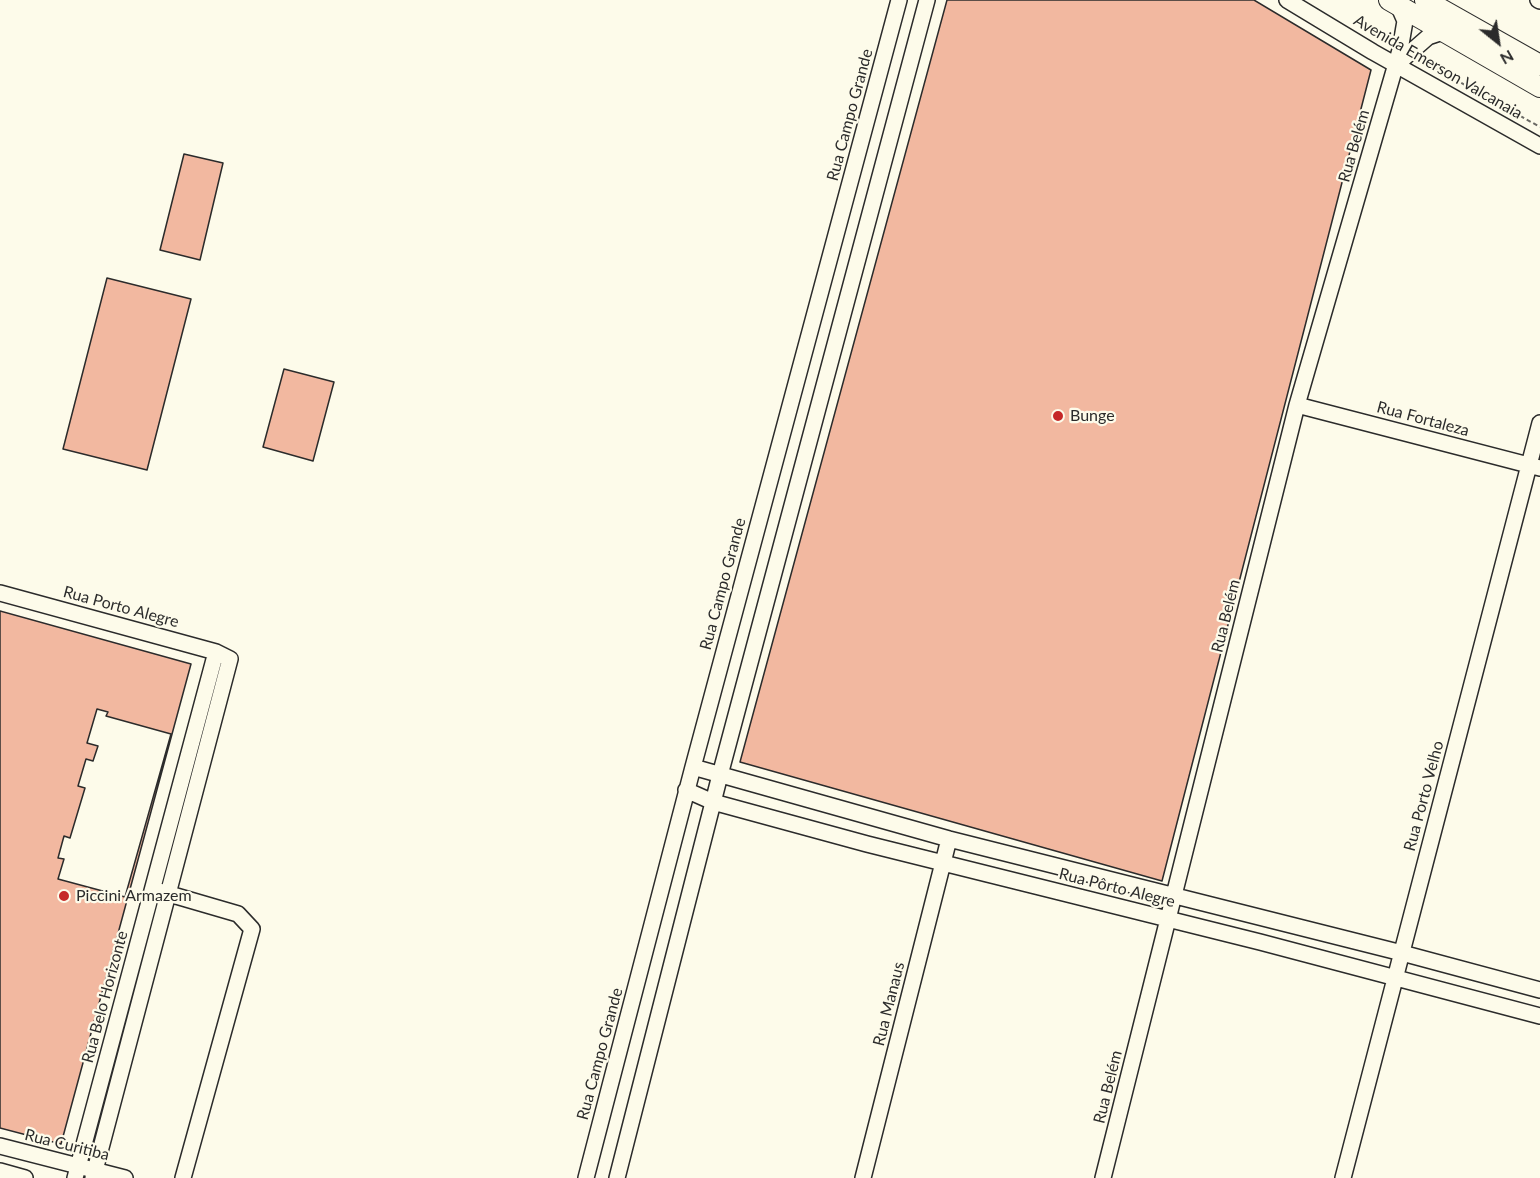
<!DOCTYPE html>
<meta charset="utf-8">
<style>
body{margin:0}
#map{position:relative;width:1540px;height:1178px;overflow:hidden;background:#fdfbea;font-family:Lato,sans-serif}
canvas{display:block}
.north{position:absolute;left:1468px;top:12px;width:60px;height:60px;-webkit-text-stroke:4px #fdfbea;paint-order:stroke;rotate:150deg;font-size:16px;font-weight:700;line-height:24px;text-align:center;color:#2b2b2b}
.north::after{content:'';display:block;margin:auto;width:21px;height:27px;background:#2b2b2b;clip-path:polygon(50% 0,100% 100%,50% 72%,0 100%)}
</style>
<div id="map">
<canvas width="1540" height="1178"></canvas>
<div class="north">N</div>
</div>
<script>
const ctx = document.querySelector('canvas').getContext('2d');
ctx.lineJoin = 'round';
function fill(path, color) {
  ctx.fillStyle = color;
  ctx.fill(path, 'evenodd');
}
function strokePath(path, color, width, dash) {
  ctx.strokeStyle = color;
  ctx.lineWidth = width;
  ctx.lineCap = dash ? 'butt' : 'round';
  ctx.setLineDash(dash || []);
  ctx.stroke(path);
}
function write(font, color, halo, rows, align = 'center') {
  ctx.font = font + ' Lato,sans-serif';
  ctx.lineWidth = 4.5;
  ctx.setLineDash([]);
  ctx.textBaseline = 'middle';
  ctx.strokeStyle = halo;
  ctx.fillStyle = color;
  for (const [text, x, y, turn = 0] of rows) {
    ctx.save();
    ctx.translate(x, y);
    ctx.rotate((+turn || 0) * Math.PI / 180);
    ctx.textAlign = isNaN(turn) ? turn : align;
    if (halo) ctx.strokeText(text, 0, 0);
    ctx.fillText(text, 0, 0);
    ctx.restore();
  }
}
const building = new Path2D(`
 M947 0H1254L1371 70 1162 881 740 762Z
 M184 154 223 163 200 260 160 250Z
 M107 278 191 299 147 470 63 449Z
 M284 369 334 382 313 461 263 447Z
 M0 611 191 664 61 1144 0 1128Z
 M97 709 108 712 106 716 171 734 125 897 58 879 64 859 58 858 64 836 70 838 85 788 78 786 86 759 93 761 98 746 87 743Z`);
fill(building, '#f2b8a0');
strokePath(building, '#2b2b2b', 1.5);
const minor = new Path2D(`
 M1287 0 1373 52 1540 146
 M1538 0 1540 1
 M1396 65 1428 37 1443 32
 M1297 405 1540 468
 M0 593 216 652 230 659 93 1178
 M693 767 949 839 1402 953 1540 990
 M686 790 713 802 867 844 1260 942 1540 1016
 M159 891 238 914 252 929 183 1178
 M0 1146 125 1178
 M0 1171 25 1178
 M75 1178 216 652
 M586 1178 693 767 899 0
 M617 1178 720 775 927 0
 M863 1178 949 839
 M1103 1178 1297 405 1400 50 1405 21 1398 5
 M1343 1178 1540 423`);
const major = new Path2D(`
 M1389 0 1540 87
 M1425 0 1540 65`);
strokePath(minor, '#2b2b2b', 18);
strokePath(major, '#2b2b2b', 22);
strokePath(new Path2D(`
 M1422 61 1540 127`), '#6a6964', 2, [4.5, 3]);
strokePath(minor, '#fdfbea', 15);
strokePath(major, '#fdfbea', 20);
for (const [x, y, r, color] of [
 [1058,416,6,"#c62828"],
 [64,896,6,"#c62828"]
]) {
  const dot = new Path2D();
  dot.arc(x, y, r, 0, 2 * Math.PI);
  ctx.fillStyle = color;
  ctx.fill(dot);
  strokePath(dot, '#fdfbea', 2);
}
write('16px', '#2b2b2b', '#fdfbea', [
 ["Avenida Emerson Valcanaia",1438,67,30],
 ["Rua Campo Grande",850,115,-75],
 ["Rua Belém",1354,146,-74],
 ["Rua Fortaleza",1423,419,15],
 ["Rua Campo Grande",723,584,-75],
 ["Rua Porto Alegre",121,607,15],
 ["Rua Belém",1226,616,-76],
 ["Rua Porto Velho",1424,796,-75],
 ["Rua Pôrto Alegre",1117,888,14],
 ["Rua Belo Horizonte",105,997,-75],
 ["Rua Manaus",889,1004,-76],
 ["Rua Campo Grande",600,1054,-75],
 ["Rua Belém",1108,1087,-76],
 ["Rua Curitiba",67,1145,14]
]);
write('16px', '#2b2b2b', '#fdfbea', [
 ["Bunge",1070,416],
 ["Piccini Armazem",76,896]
], 'left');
</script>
